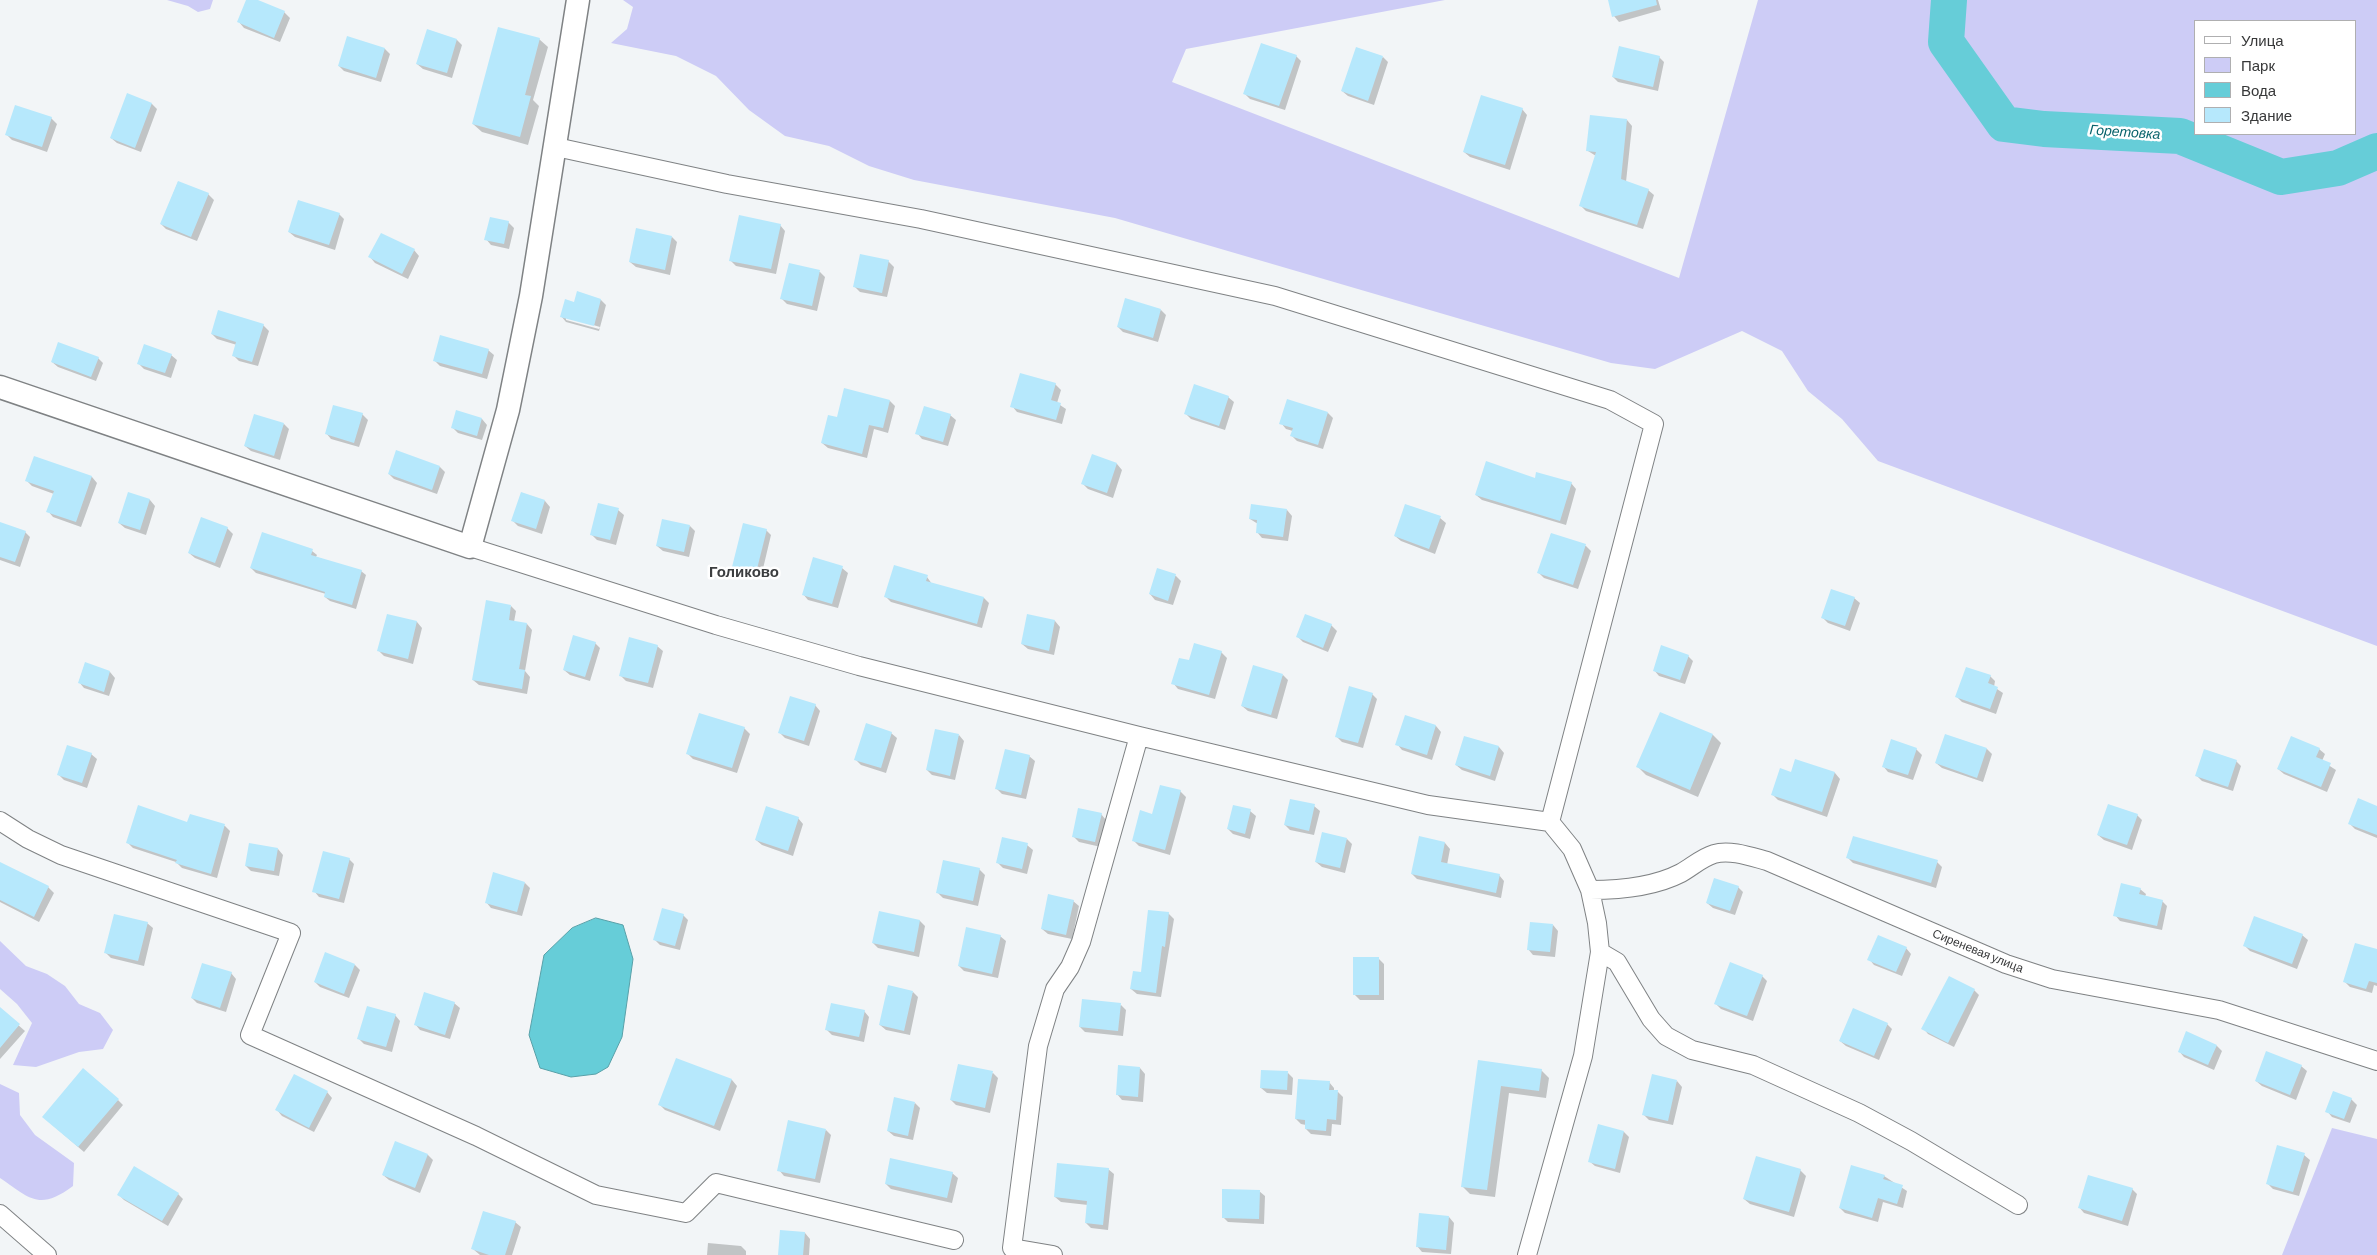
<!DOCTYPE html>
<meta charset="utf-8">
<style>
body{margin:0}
#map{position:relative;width:2377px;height:1255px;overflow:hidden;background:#f2f5f7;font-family:Barlow,sans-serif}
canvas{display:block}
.legend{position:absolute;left:2194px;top:20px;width:162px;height:115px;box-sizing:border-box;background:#fff;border:1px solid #afafb0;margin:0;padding:6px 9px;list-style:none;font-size:15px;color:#373839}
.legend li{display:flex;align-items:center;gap:10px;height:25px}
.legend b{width:25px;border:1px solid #afafb0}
</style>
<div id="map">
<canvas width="2377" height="1255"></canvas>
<ul class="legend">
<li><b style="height:6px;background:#fff"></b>Улица</li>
<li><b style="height:14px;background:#cdccf6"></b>Парк</li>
<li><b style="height:14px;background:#66cdd8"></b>Вода</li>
<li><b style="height:14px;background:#b6e8fc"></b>Здание</li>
</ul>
</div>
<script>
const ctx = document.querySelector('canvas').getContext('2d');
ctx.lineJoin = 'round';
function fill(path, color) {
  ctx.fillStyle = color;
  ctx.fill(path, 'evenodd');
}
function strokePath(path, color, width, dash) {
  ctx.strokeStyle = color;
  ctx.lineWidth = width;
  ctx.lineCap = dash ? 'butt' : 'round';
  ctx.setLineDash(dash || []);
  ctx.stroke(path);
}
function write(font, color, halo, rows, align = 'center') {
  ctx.font = font + ' Barlow,sans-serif';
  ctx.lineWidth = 5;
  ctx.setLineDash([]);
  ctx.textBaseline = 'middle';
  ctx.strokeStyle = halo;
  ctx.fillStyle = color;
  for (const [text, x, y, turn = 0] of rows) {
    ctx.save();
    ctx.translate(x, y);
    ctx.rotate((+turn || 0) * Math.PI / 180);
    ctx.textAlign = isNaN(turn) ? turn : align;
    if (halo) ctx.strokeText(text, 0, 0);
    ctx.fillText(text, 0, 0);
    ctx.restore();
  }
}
fill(new Path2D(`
 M167 0H213L210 9 198 12 188 6Z
 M623 0H1445L1186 49 1172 82 1679 278 1758 0H2377V646L1878 461 1842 419 1808 391 1782 351 1742 331 1655 369 1611 363 1115 218 914 180 869 166 829 146 785 136 749 110 716 76 676 56 611 43 627 29 633 7ZM2196 21H2356V134H2196Z
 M0 941 26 966 47 974 65 986 79 1004 100 1013 113 1030 103 1049 79 1052 36 1067 13 1065 32 1023 17 1004 0 989Z
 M0 1084 19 1093 20 1115 35 1135 74 1163 73 1186C39 1211 31 1199 0 1178Z
 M2332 1128 2377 1139V1255H2282Z`), '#cdccf6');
const water = new Path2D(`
 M596 918 623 925 633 959 622 1037 608 1067 596 1074 571 1077 540 1068 529 1035 544 955 572 928Z`);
fill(water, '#66cdd8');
strokePath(water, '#58a0a8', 1);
fill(new Path2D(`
 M247 0H255L284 12 290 18 280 42 244 28 239 22Z
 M1609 0H1658L1661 10 1619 22 1614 16Z
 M428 31 457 40 462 45 452 78 423 69 417 64Z
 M348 37 385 49 390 54 381 82 344 71 339 66Z
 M539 39 548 47 533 100 539 106 528 145 482 132 473 124Z
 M1296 56 1301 61 1285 110 1250 99 1245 94Z
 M1383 57 1388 62 1374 105 1348 96 1342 91Z
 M1659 57 1664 62 1658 91 1618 82 1613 77Z
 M128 95 152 104 157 109 141 152 117 143 111 138Z
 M1522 109 1527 115 1510 170 1470 157 1464 152Z
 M51 118 57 124 47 152 12 140 7 135Z
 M1627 120 1632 126 1626 182 1648 190 1654 195 1643 229 1586 211 1580 205 1596 156 1588 151Z
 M178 182 208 194 214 200 197 241 166 229 161 224Z
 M339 214 344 219 335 250 295 237 289 232Z
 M508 222 514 228 509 249 491 245 486 239Z
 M780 225 785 231 776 274 736 266 731 261Z
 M672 237 677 242 670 275 636 267 630 262Z
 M414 250 419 256 408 279 375 263 370 257Z
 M888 261 894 267 887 297 860 292 854 286Z
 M790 264 820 272 825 277 817 311 787 304 782 299Z
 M578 293 601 300 606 305 599 331 566 322 561 316 575 303ZM566 317 600 327 599 329 566 320Z
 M1161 310 1166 315 1158 342 1123 332 1118 327Z
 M263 325 269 331 258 366 239 361 233 355 237 345 217 339 212 334Z
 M488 350 494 355 487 379 440 366 434 360Z
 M171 355 177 360 171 378 144 369 139 364Z
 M98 358 103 363 96 381 58 367 52 362Z
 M1055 384 1061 390 1057 403 1066 409 1062 424 1017 412 1012 406Z
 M1228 397 1234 402 1225 430 1191 419 1186 414Z
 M890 401 895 406 888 433 874 429 867 458 828 448 822 443 837 419Z
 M457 412 482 419 487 425 482 440 458 433 452 427Z
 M1328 413 1333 418 1323 449 1297 441 1292 436 1293 431 1286 429 1281 423Z
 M362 414 368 420 359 447 331 439 326 433Z
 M950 415 956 420 948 446 922 439 917 433Z
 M284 424 289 429 280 460 251 451 245 446Z
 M1092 456 1117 464 1122 470 1113 498 1088 489 1083 484Z
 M35 457 92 477 97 483 81 527 53 517 48 511 54 494 32 486 26 480Z
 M440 467 445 472 437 494 394 479 389 474Z
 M1535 479 1571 483 1576 489 1566 525 1482 500 1476 495Z
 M129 493 150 500 155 506 146 535 125 528 119 523Z
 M521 494 545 501 550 507 542 534 518 526 513 521Z
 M618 510 624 515 616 545 597 540 591 534Z
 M1287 510 1292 516 1288 541 1262 538 1257 532 1258 524 1250 519Z
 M1440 518 1446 523 1435 554 1401 541 1395 536Z
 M0 523 25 532 30 537 20 567 0 560Z
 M690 526 695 531 689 557 663 551 657 546Z
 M227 528 233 534 220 568 195 558 189 553Z
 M766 530 771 535 761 577 739 572 734 567Z
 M263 533 312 551 317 555 316 557 361 571 366 575 356 609 330 601 325 597 326 594 256 573 251 568Z
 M1551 534 1586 546 1591 551 1578 589 1544 578 1539 573Z
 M842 568 848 573 838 608 808 600 803 594Z
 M1158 570 1176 576 1181 581 1173 605 1155 600 1150 594Z
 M927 577 932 584 984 598 989 603 982 628 891 602 885 596Z
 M1854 598 1860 603 1850 631 1828 623 1823 618Z
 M511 606 516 611 514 622 527 624 532 630 525 671 530 677 527 694 479 685 473 680Z
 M388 615 417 622 422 628 413 664 384 656 379 651Z
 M1028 616 1055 621 1060 627 1054 655 1028 649 1022 644Z
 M1331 625 1337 631 1328 652 1303 642 1298 637Z
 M595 643 600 648 590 681 570 675 564 670Z
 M657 646 663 651 653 688 626 681 621 676Z
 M1221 652 1227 658 1215 699 1178 689 1173 683 1189 662Z
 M1688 656 1693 661 1685 684 1659 676 1654 670Z
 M85 664 110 672 115 678 109 696 84 688 79 682Z
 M1283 675 1288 680 1277 719 1248 711 1242 706Z
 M1990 676 1995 681 1994 687 2003 693 1996 714 1962 702 1957 697Z
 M1372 694 1377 699 1363 748 1342 742 1336 736Z
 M815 705 820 711 809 746 785 738 780 733Z
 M1661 713 1713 735 1721 743 1698 797 1646 775 1638 767Z
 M1406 717 1436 726 1441 732 1432 760 1402 750 1397 744Z
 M744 728 750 734 737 773 693 759 687 753Z
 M891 733 897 738 886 773 861 765 856 760Z
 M959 735 964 741 955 780 932 775 927 770Z
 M1946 736 1987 749 1992 754 1983 782 1942 768 1936 763Z
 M1465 737 1499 747 1504 753 1495 781 1462 770 1456 765Z
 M1916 749 1922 755 1913 780 1888 772 1883 766Z
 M2319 749 2325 754 2322 761 2336 770 2327 792 2284 774 2278 769Z
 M91 754 97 759 87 788 64 780 58 774Z
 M1029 756 1035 761 1026 799 1002 794 996 788Z
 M1796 760 1835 773 1840 779 1827 817 1778 800 1773 795 1791 774Z
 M2236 761 2241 766 2233 791 2202 781 2197 776Z
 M1180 791 1186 797 1170 855 1139 846 1134 841 1153 815Z
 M1314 806 1320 811 1314 835 1290 830 1285 825Z
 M2377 807V838L2355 829 2350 824Z
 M1250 811 1256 816 1250 839 1233 834 1228 829Z
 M1101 814 1106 820 1101 847 1079 842 1074 837Z
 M2137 815 2142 820 2132 850 2104 840 2098 835Z
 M190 816 225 826 230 831 217 878 182 868 176 862 133 848 127 842 188 823Z
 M798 818 803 824 793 856 762 845 756 840Z
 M1420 838 1445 843 1450 849 1447 865 1499 875 1504 881 1501 898 1417 879 1412 874Z
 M1347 839 1352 844 1345 873 1322 867 1316 862Z
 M1027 845 1033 850 1027 874 1003 868 997 862Z
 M278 849 283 855 279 876 251 871 246 866Z
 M1848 858 1937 862 1942 867 1936 888 1853 863Z
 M349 859 354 864 344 903 319 897 314 891Z
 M4 865 48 887 54 893 39 922 0 902V872Z
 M979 869 985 875 978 906 943 898 938 893Z
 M525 883 530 888 522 916 491 908 486 902Z
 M1738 887 1743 892 1735 915 1713 908 1707 903Z
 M2140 889 2146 894 2145 897 2162 901 2167 906 2162 930 2120 921 2115 915Z
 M1073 901 1079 906 1072 939 1048 934 1042 929Z
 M880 912 920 921 925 926 919 957 878 948 873 943Z
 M1168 913 1174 919 1161 997 1137 994 1131 989 1142 973Z
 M683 915 688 920 680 950 660 945 655 940Z
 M147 923 153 928 144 966 111 958 105 952Z
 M1553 925 1558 931 1555 957 1533 955 1528 949Z
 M2302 935 2308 940 2297 969 2250 951 2245 946Z
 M1000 936 1006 941 998 978 964 971 959 966Z
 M1906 948 1911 954 1902 976 1874 965 1869 959Z
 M2377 951V986L2374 985 2372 993 2350 987 2345 982Z
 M1378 958 1384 964V1000H1360L1354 994Z
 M355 965 360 970 349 998 320 987 315 982Z
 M231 973 236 979 226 1012 197 1003 192 998Z
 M1762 976 1767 981 1753 1021 1721 1009 1715 1003Z
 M1974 990 1979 995 1954 1047 1928 1034 1923 1028Z
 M913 992 918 997 910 1035 886 1030 880 1025Z
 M454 1003 460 1008 450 1039 420 1030 415 1024Z
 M1121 1005 1126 1010 1123 1036 1085 1032 1080 1027Z
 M0 1009 25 1031 0 1059Z
 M864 1011 869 1017 864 1042 832 1035 826 1029Z
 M395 1015 400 1021 392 1052 364 1044 359 1039Z
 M1887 1024 1892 1029 1879 1060 1846 1046 1840 1041Z
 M2187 1033 2217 1046 2222 1051 2214 1070 2184 1057 2179 1051Z
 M677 1060 732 1080 737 1086 720 1131 665 1110 660 1105Z
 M1479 1062 1541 1070 1549 1078 1546 1098 1509 1093 1495 1197 1470 1194 1462 1186Z
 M2301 1066 2307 1071 2296 1100 2262 1086 2256 1081Z
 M1140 1068 1145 1074 1143 1102 1122 1100 1117 1094Z
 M993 1073 998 1078 990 1113 956 1105 951 1100Z
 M1288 1073 1293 1078 1292 1095 1267 1093 1261 1088Z
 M1677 1081 1682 1087 1673 1125 1649 1120 1643 1114Z
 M1329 1082 1334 1088V1091L1338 1092 1343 1097 1341 1125 1332 1124 1331 1136 1311 1134 1306 1129V1125L1301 1124 1296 1119Z
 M327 1092 332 1098 314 1132 282 1116 277 1110Z
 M2351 1099 2357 1105 2350 1123 2332 1117 2327 1111Z
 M118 1100 123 1105 84 1152 49 1122Z
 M915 1103 920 1108 913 1140 894 1136 888 1131Z
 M1599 1125 1624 1132 1629 1137 1620 1173 1595 1166 1589 1161Z
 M826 1130 831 1135 820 1183 784 1176 779 1170Z
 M396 1143 428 1155 433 1160 420 1193 389 1180 383 1175Z
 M2304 1155 2310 1160 2299 1196 2273 1189 2267 1183Z
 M1108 1169 1114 1174 1108 1230 1091 1228 1086 1223 1088 1205 1061 1202 1055 1197Z
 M1800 1170 1806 1176 1794 1217 1750 1204 1744 1199Z
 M952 1173 958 1178 952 1203 891 1189 886 1184Z
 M1884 1176 1907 1191 1903 1208 1883 1202 1878 1222 1845 1213 1840 1208Z
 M2132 1189 2137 1194 2128 1226 2084 1213 2079 1207Z
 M1259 1191 1265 1196 1264 1224 1228 1222 1223 1217Z
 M178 1194 183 1199 168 1226 124 1200 119 1195Z
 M1449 1217 1454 1223 1451 1254 1422 1252 1417 1246Z
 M515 1222 521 1227 512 1255H480L473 1249Z
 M781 1231 805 1233 810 1239 809 1255H779Z
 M708 1243 741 1246 746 1251V1255H707Z`), '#0003');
strokePath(new Path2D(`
 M1949 0 1946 42 2004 124 2044 129 2180 136 2281 177 2338 168 2377 151`), '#66cdd8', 36);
fill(new Path2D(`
 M246 0H258L285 11 274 38 237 22Z
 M1608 0H1656L1657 5 1612 17Z
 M498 27 540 38 525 95 531 96 520 137 472 124Z
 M427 29 457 39 447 73 416 64Z
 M347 36 385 48 376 78 338 66Z
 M1261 43 1297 55 1279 106 1243 94Z
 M1619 46 1660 56 1653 87 1612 77Z
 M1356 47 1383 56 1368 101 1341 91Z
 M127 93 152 103 135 148 110 138Z
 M1481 95 1523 108 1505 165 1463 152Z
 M15 105 52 117 42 147 5 135Z
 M1590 115 1627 119 1621 179 1649 189 1637 225 1579 206 1596 152 1586 151Z
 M178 181 209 193 191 237 160 224Z
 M298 200 340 213 329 245 288 232Z
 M739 215 781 224 771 269 729 261Z
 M490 217 509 221 504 244 484 240Z
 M636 228 672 236 665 270 629 262Z
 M381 233 415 249 402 274 368 257Z
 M860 254 889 260 882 293 853 287Z
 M789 263 820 270 812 306 780 299Z
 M577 291 601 299 594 326 560 317 565 299 574 302Z
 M1125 298 1161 309 1153 338 1117 327Z
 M218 310 264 324 252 362 232 356 236 342 211 334Z
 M440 335 489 349 482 374 433 361Z
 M58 342 99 357 91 377 51 362Z
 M144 344 172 354 165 373 137 364Z
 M1020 373 1056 383 1051 400 1061 403 1056 420 1010 407Z
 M1194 384 1229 396 1219 426 1184 414Z
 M844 388 890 400 883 428 869 425 862 454 821 443 828 415 837 417Z
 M1287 399 1328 412 1318 445 1290 436 1293 428 1279 424Z
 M333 405 363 413 354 443 325 434Z
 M924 406 951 414 943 442 915 434Z
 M456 410 482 418 477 436 451 428Z
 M254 414 284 423 274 456 244 446Z
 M396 450 440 466 432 490 388 474Z
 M1092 454 1117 463 1107 493 1081 484Z
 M34 456 92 476 76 522 46 512 54 491 25 481Z
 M1486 461 1535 478 1536 472 1572 482 1560 521 1475 495Z
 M128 492 150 499 140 530 118 523Z
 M521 492 545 500 536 529 511 521Z
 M598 503 619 508 610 540 590 535Z
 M1251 504 1287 509 1283 537 1256 533 1257 520 1249 519Z
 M1405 504 1441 516 1429 549 1394 536Z
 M201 517 228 527 215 563 188 553Z
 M662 519 690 525 684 552 656 546Z
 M0 522 26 531 15 562 0 557Z
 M743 523 767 529 756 573 732 567Z
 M262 532 313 549 311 555 362 570 352 605 324 597 325 592 250 568Z
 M1551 533 1586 544 1573 585 1537 573Z
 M813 557 843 566 832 604 802 595Z
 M894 565 928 575 926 581 984 597 977 624 884 597Z
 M1157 568 1176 574 1168 601 1149 594Z
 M1831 589 1855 597 1845 626 1821 618Z
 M486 600 511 605 509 620 527 623 519 669 525 670 522 689 472 680Z
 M387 614 417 621 408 659 377 651Z
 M1027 614 1055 620 1049 651 1021 644Z
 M1305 614 1332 624 1323 648 1296 637Z
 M573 635 596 642 585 677 563 670Z
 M629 637 658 645 648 683 619 676Z
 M1194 643 1222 651 1209 695 1171 684 1179 658 1189 660Z
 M1661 645 1689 655 1680 680 1653 671Z
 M85 662 110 671 104 692 78 683Z
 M1253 665 1283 674 1271 715 1241 706Z
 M1966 667 1991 675 1988 683 1998 687 1990 709 1955 697Z
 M1349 686 1373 693 1358 743 1335 737Z
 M790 696 816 704 804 741 778 733Z
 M1660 712 1713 734 1690 790 1636 767Z
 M699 713 745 727 732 768 686 754Z
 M1405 715 1436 725 1427 755 1395 745Z
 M866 723 892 732 881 768 854 760Z
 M935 729 959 734 950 776 926 770Z
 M1945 734 1987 748 1977 778 1935 763Z
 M1464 736 1499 746 1490 776 1455 765Z
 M2291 736 2320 748 2316 757 2331 763 2321 787 2277 769Z
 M1891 739 1917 748 1908 775 1882 767Z
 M67 745 92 753 82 783 57 775Z
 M1005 749 1030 755 1021 795 995 789Z
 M2204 749 2237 760 2228 787 2195 776Z
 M1795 759 1835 772 1822 812 1771 795 1780 768 1791 772Z
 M1160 785 1181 790 1165 850 1132 841 1140 810 1152 814Z
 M2358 798 2377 806V835L2348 824Z
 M1290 799 1315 804 1309 831 1284 825Z
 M2108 804 2138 814 2127 845 2097 835Z
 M138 805 187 822 190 814 225 824 211 874 175 863 177 860 126 843Z
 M1233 805 1251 809 1245 834 1227 829Z
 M766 806 799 817 788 851 755 840Z
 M1078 808 1102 813 1095 842 1072 837Z
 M1322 832 1347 838 1340 868 1315 862Z
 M1419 836 1445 842 1441 862 1500 874 1496 893 1411 874Z
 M1853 836 1938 860 1931 883 1846 858Z
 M1002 837 1028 843 1022 869 996 863Z
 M249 843 278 848 274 871 245 866Z
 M323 851 350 858 339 899 312 892Z
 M943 860 980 868 973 901 936 893Z
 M0 862 49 886 34 917 0 900Z
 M493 872 525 882 517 912 485 903Z
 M1714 878 1739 886 1730 911 1706 903Z
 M2121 883 2141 888 2139 894 2163 900 2157 926 2113 916Z
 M1048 894 1074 900 1066 935 1041 929Z
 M662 908 684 914 675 946 653 940Z
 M1148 910 1169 912 1165 947 1162 946 1156 993 1130 989 1133 971 1141 972Z
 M879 911 920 920 914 952 872 943Z
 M114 914 148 922 138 961 104 953Z
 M2254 916 2303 934 2292 964 2243 946Z
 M1530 922 1553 924 1550 952 1527 950Z
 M966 927 1001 935 992 974 958 966Z
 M1878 935 1907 947 1896 972 1867 960Z
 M2355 943 2377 949V983L2369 981 2366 989 2343 982Z
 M325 952 355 964 344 994 314 982Z
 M1353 957H1379V995H1353Z
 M1730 962 1763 975 1747 1016 1714 1004Z
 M202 963 232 972 220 1008 191 998Z
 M1949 976 1975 989 1948 1043 1921 1029Z
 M888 985 913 991 904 1031 879 1025Z
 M424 992 455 1002 445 1035 414 1025Z
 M1082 999 1121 1003 1118 1031 1079 1027Z
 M831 1003 865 1010 859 1037 825 1030Z
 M367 1006 396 1014 386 1047 357 1039Z
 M0 1007 20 1024 0 1048Z
 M1853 1008 1888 1023 1874 1056 1839 1041Z
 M2186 1031 2217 1045 2208 1065 2178 1052Z
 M2266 1051 2302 1065 2290 1095 2255 1081Z
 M676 1058 732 1079 714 1126 658 1105Z
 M1478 1060 1542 1069 1539 1091 1501 1086 1487 1190 1461 1187Z
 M958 1064 993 1071 985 1108 950 1100Z
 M1118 1065 1140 1067 1138 1097 1116 1095Z
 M83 1068 119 1099 78 1147 42 1117Z
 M1261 1070 1288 1071 1287 1090 1260 1088Z
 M294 1074 328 1091 309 1128 275 1110Z
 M1652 1074 1677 1080 1668 1121 1642 1115Z
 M1298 1079 1330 1081 1329 1090H1338L1336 1120 1327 1119 1326 1131 1305 1129V1120L1295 1119Z
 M2333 1091 2352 1098 2344 1119 2325 1112Z
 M894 1097 915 1102 908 1136 887 1131Z
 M788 1120 826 1129 815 1179 777 1171Z
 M1598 1124 1624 1131 1615 1169 1588 1162Z
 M395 1141 428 1154 415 1188 382 1175Z
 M2277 1145 2305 1153 2293 1192 2266 1184Z
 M1756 1156 1801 1169 1789 1212 1743 1199Z
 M890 1158 953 1172 947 1198 885 1184Z
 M1057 1163 1109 1168 1103 1225 1085 1223 1087 1201 1054 1197Z
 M1851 1165 1885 1175 1883 1179 1903 1185 1897 1204 1878 1198 1872 1218 1839 1208Z
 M134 1166 179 1193 162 1221 117 1195Z
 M2088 1175 2133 1188 2122 1221 2078 1208Z
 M1222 1189 1260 1190 1259 1219 1222 1218Z
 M483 1211 516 1221 505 1255H489L471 1249Z
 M1419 1213 1449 1216 1446 1250 1416 1247Z
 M780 1230 805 1232 803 1255H778Z`), '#b6e8fc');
const minor = new Path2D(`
 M556 147 727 184 921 219 1275 296 1610 400 1654 424 1550 822
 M470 547 716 625 859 666 1139 736 1428 805 1550 822 1572 849 1590 890 1597 923 1600 952 1583 1056 1527 1255
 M0 821 28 839 61 855 291 933 250 1035 476 1136 596 1195 686 1213 716 1183 954 1240
 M1590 890C1619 890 1654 887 1681 873 1692 867 1701 858 1714 854 1730 849 1752 857 1767 861L2006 964 2052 979 2219 1010 2377 1061
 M1600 952 1617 962 1651 1019 1666 1036 1692 1050 1753 1065 1859 1113 1911 1141 2018 1205
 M0 1214 47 1255
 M1053 1255 1012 1248 1038 1046 1055 989 1070 967 1081 942 1139 736`);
const tertiary = new Path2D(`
 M0 387 470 547 508 410 531 296 578 0`);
strokePath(minor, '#7f8284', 20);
strokePath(tertiary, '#7f8284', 25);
strokePath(minor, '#fff', 18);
strokePath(tertiary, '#fff', 22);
write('12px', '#373839', '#fff', [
 ["Сиреневая улица",1978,951,22]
]);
write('italic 14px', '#08636b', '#fff', [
 ["Горетовка",2125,132,4]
]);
write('bold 15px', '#3c3e40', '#fff', [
 ["Голиково",744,572]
]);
</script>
